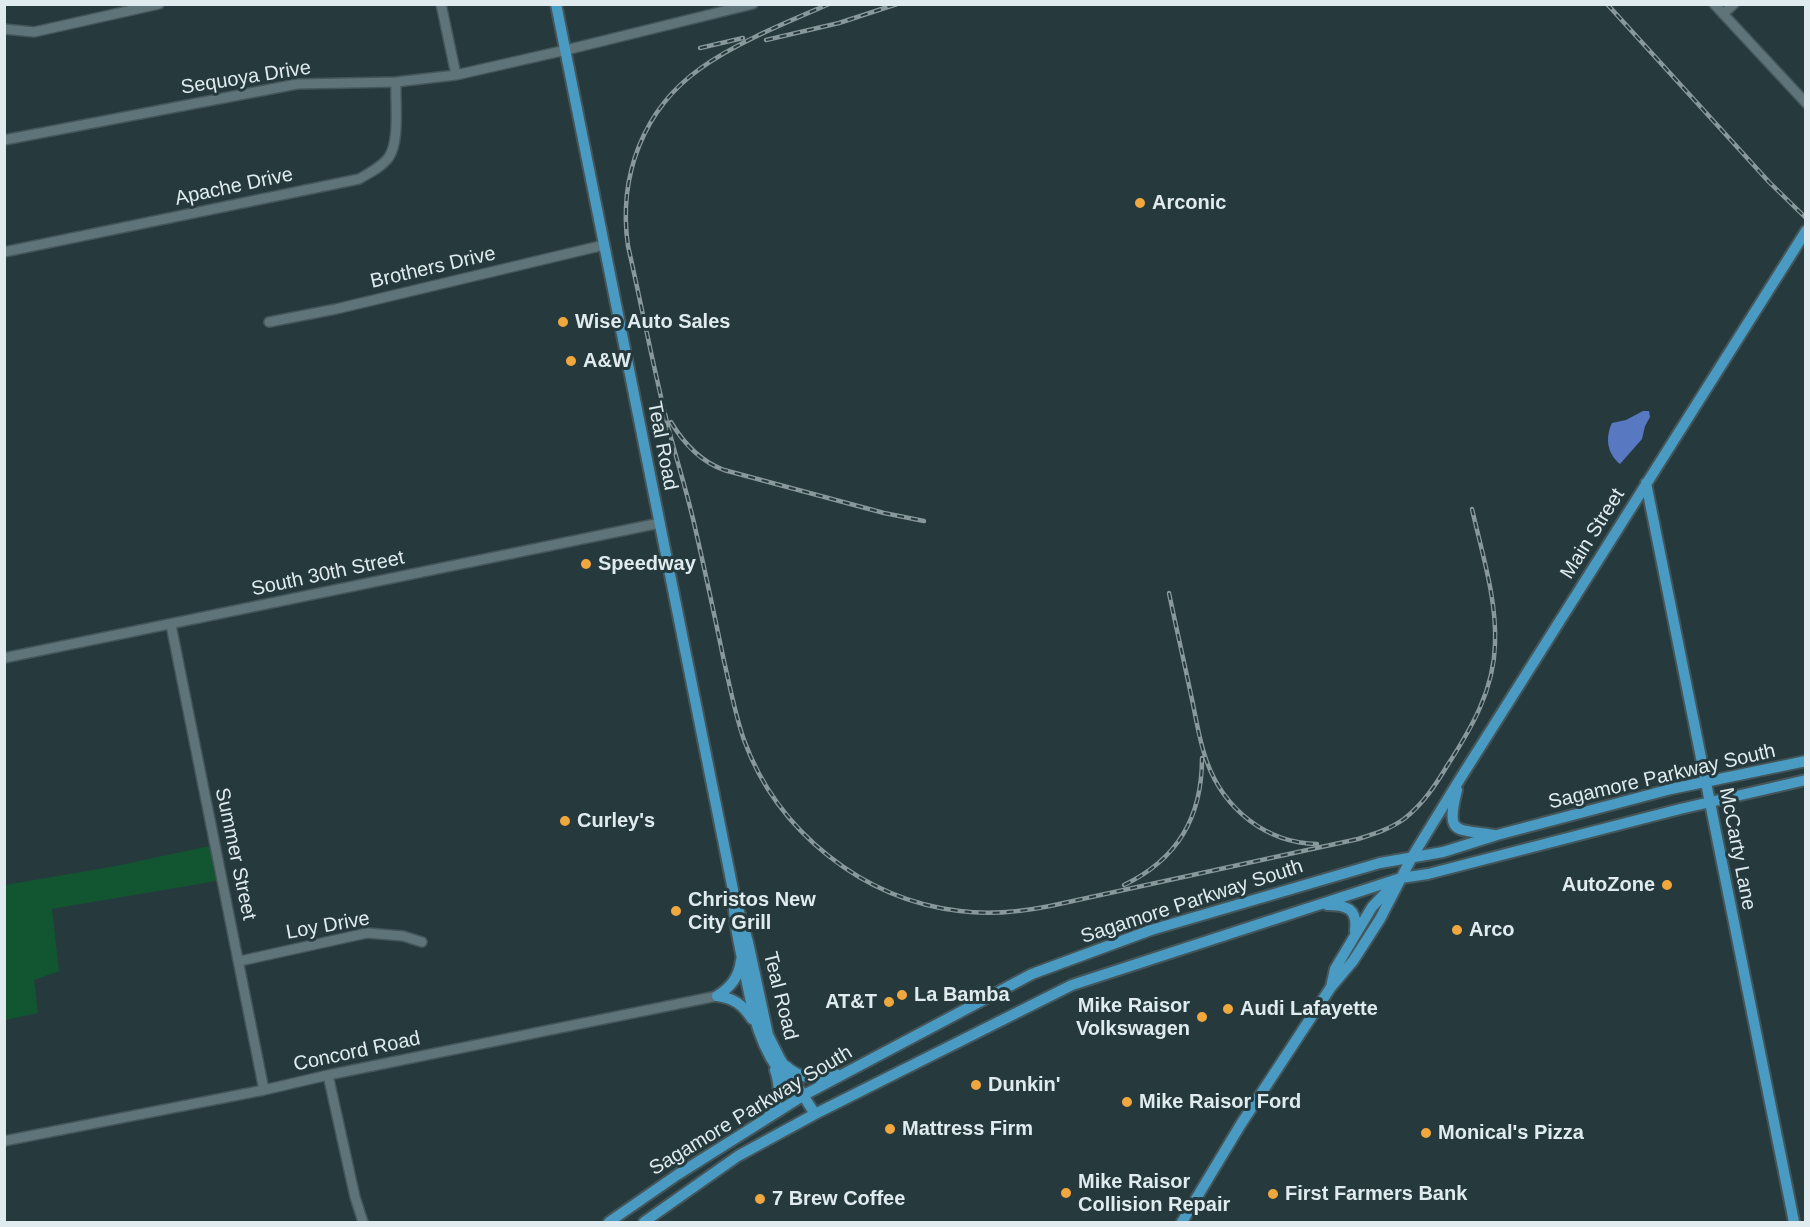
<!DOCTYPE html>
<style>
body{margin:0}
#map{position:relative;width:1810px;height:1227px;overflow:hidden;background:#263a3e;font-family:Helvetica,sans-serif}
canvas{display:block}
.frame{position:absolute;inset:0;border:6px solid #dfebee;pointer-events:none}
</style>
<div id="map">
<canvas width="1810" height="1227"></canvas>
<div class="frame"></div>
</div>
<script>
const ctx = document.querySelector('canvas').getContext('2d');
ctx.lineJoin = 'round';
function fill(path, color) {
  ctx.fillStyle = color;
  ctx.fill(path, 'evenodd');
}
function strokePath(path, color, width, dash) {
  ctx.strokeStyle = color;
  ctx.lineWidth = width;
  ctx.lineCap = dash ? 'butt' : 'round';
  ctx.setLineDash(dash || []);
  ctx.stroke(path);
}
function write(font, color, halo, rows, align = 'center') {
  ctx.font = font + ' Helvetica,sans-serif';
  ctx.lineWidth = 6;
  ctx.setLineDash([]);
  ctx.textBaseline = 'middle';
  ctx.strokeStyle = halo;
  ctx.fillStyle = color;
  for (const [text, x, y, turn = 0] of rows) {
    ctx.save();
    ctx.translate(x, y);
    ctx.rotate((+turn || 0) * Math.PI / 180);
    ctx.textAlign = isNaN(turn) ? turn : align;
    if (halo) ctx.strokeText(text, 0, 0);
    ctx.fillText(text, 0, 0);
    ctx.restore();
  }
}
fill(new Path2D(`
 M205 847H210L216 881 52 909 59 971 34 980 38 1013 5 1020V885L111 867Z`), '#115631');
fill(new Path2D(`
 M1643 411H1649L1650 417 1645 426 1642 439 1620 464C1607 453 1605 438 1612 423L1626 420Z`), '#5879c1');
const minor = new Path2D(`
 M441 4 456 75
 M1714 4 1806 103
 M1723 14 1734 4
 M4 29 34 32 159 4
 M4 140 297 84 396 82 456 75 566 50 753 4
 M4 252 359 179C369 173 382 167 389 157 400 140 395 103 396 82
 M269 322 336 309 604 245
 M171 625 264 1090
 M4 658 660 523
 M240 961 367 933 403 936 422 942
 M328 1075 355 1197 363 1222
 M4 1141 264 1090 328 1075 717 996`);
const major = new Path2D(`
 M556 4 734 895 748 942 768 1035 780 1059 815 1114
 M1646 483 1794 1222
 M1457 790C1445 837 1457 828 1494 835
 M1327 905C1346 905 1358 908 1355 931
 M734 908C735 928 740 948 744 968 752 1009 758 1047 786 1080
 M1331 987 1335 969 1372 907 1394 884
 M717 996C734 998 743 1005 752 1019
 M717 996C731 987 739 977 741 960
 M786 1066C801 1080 817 1079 836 1074
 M768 1117C780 1102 781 1088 775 1070
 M609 1222 677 1175 804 1095 1032 974 1151 930 1380 863 1443 852 1497 835 1671 789 1806 761
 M644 1222 738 1156 815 1114 1072 985 1401 878 1428 874 1680 809 1806 780
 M1182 1222 1241 1124 1331 987 1353 961 1380 919 1412 857 1460 779 1806 231`);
strokePath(minor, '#445659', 12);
strokePath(major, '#445659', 14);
strokePath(minor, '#5e7478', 9);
strokePath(major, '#4a9bc3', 10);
const rail = new Path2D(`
 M829 4C790 21 735 43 701 68 643 109 618 176 628 246 641 303 652 361 666 418 675 456 688 494 696 532 706 575 715 618 724 661 730 687 735 714 744 740 777 831 863 900 960 911 990 915 1020 912 1050 906L1358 839C1374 834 1390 829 1404 819 1423 804 1435 786 1447 766 1471 729 1494 690 1495 644 1497 600 1482 553 1472 509
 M1607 4 1769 182 1806 218
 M766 40 839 23 897 4
 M700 48 743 38
 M671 422C684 444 700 461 724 470L884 513 924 521
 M1169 593C1176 627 1184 661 1191 695 1196 717 1199 741 1207 762 1224 809 1266 843 1317 844
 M1124 885C1178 859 1202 817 1202 758`);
strokePath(rail, '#88989b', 4.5);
strokePath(rail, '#263a3e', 2, [7]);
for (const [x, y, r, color] of [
 [1140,203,6,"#efa73e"],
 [563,322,6,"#efa73e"],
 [571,361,6,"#efa73e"],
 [586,564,6,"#efa73e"],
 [565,821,6,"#efa73e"],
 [1667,885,6,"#efa73e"],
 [676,911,6,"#efa73e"],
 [1457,930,6,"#efa73e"],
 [902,995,6,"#efa73e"],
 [889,1002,6,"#efa73e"],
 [1228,1009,6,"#efa73e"],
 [1202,1017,6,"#efa73e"],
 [976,1085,6,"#efa73e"],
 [1127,1102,6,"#efa73e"],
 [890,1129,6,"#efa73e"],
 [1426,1133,6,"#efa73e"],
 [1066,1193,6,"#efa73e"],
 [1273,1194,6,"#efa73e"],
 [760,1199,6,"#efa73e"]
]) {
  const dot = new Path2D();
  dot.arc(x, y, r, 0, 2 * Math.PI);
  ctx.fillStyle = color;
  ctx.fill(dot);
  strokePath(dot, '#263a3e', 2);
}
write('20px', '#dfebee', '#263a3e', [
 ["Sequoya Drive",246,78,-9],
 ["Apache Drive",234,187,-12],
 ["Brothers Drive",433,268,-13],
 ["Teal Road",662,446,79],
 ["Main Street",1593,534,-58],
 ["South 30th Street",328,574,-12],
 ["Sagamore Parkway South",1662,777,-13],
 ["McCarty Lane",1737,849,79],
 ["Summer Street",235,854,78],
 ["Sagamore Parkway South",1192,902,-18],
 ["Loy Drive",328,926,-10],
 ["Teal Road",780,996,76],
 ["Concord Road",357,1052,-12],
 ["Sagamore Parkway South",751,1111,-31]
]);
write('bold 20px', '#dfebee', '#263a3e', [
 ["Arconic",1152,203],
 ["Wise Auto Sales",575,322],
 ["A&W",583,361],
 ["Speedway",598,564],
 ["Curley's",577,821],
 ["AutoZone",1655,885,"right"],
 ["Christos New",688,900],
 ["City Grill",688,923],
 ["Arco",1469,930],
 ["La Bamba",914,995],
 ["AT&T",877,1002,"right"],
 ["Mike Raisor",1190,1006,"right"],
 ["Volkswagen",1190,1029,"right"],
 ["Audi Lafayette",1240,1009],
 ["Dunkin'",988,1085],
 ["Mike Raisor Ford",1139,1102],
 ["Mattress Firm",902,1129],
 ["Monical's Pizza",1438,1133],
 ["Mike Raisor",1078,1182],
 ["Collision Repair",1078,1205],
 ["First Farmers Bank",1285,1194],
 ["7 Brew Coffee",772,1199]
], 'left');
</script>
